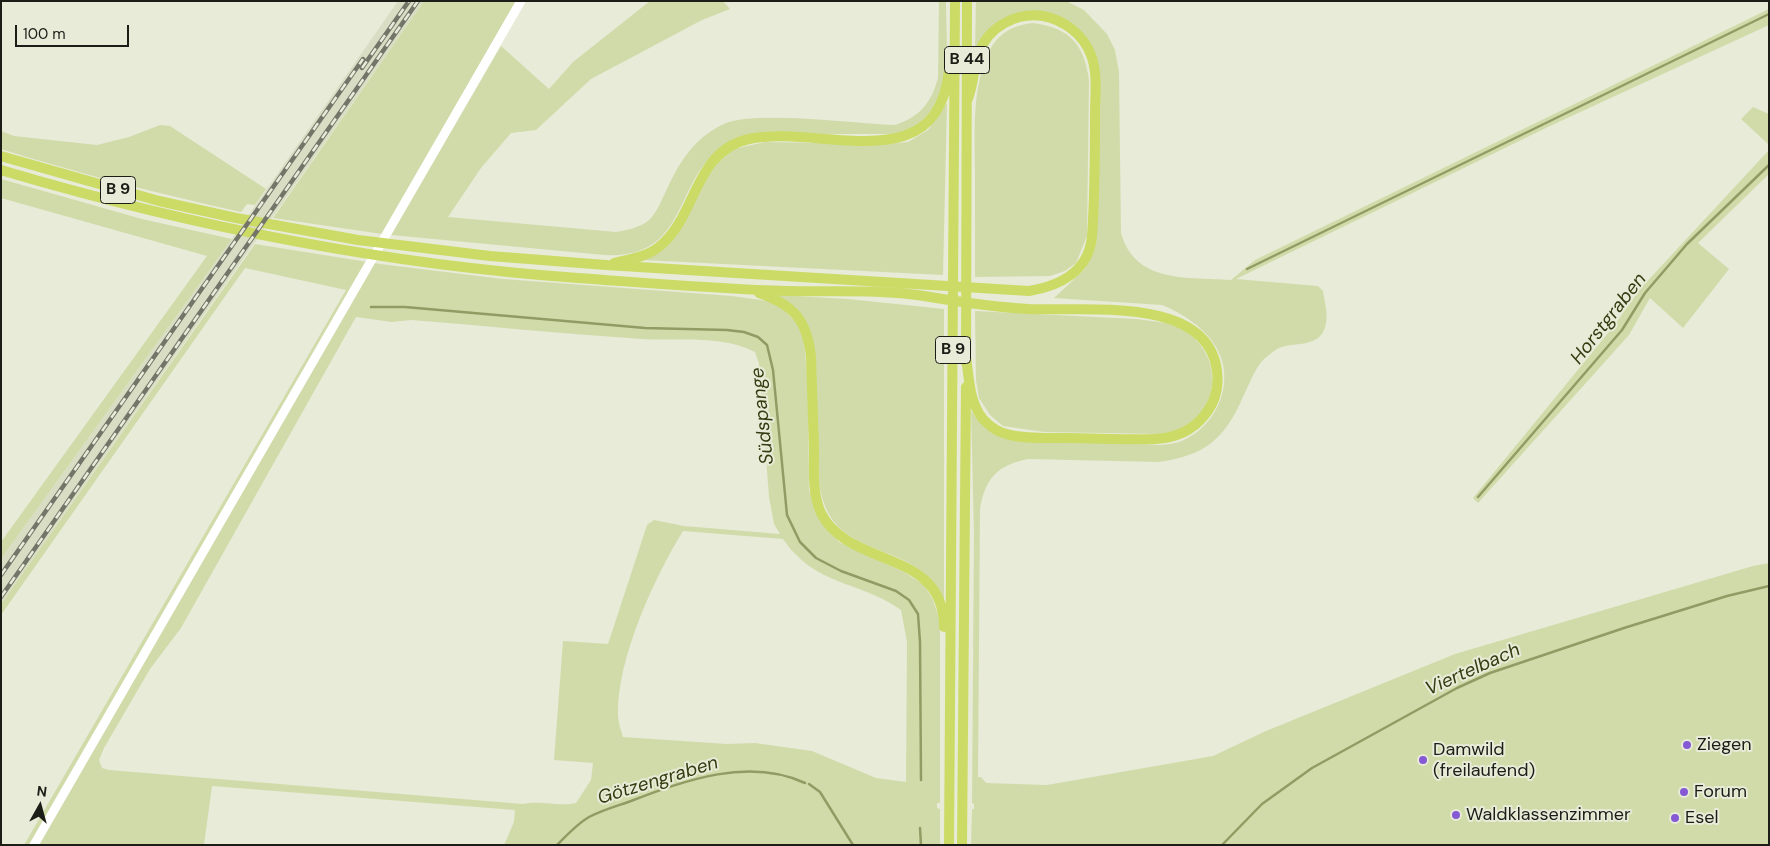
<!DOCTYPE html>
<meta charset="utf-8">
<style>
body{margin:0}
#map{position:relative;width:1770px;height:846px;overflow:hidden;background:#e7ebd8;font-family:"DM Sans",sans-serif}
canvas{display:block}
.frame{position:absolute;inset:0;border:2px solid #1c1d16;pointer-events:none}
.north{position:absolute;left:15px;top:781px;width:50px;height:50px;-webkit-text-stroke:4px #e7ebd8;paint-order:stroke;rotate:7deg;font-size:14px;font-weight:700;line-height:20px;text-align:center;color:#1c1d16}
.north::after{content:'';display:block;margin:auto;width:18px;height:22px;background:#1c1d16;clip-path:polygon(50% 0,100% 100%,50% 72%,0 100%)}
.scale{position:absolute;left:15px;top:25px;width:114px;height:22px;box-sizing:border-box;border:2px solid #1c1d16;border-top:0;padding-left:6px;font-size:15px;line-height:18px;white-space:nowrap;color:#1c1d16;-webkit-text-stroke:4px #e7ebd8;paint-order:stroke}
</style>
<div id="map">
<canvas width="1770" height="846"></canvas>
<div class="frame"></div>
<div class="north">N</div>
<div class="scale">100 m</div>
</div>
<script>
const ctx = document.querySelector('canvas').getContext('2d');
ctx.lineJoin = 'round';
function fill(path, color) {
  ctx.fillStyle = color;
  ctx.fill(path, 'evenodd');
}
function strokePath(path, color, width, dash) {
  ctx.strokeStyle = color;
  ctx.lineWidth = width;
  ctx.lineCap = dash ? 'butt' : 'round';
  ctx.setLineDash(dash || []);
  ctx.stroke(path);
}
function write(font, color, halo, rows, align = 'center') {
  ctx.font = font + ' "DM Sans",sans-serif';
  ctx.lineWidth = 4;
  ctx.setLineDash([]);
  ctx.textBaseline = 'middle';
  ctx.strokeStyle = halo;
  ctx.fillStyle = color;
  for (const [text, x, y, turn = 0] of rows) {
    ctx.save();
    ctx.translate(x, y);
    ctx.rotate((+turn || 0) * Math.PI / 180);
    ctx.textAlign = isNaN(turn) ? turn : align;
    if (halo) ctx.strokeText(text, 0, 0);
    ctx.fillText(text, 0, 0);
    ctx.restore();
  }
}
fill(new Path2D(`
 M398 1H424L1 604V559L232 239Z`), '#d8ddc4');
fill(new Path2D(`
 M424 1H516L382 234 273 218Z
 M650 1H723L730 9 702 20 591 79 536 130 511 133 481 168 448 217 616 232C627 230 638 228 648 221 657 213 662 199 667 189 680 161 695 137 724 124 755 110 855 124 895 125 919 117 931 104 938 78L939 1H946C946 52 957 109 901 134H758C663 148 705 261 604 255L391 235 501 46 549 89 573 62Z
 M976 1H1066L1084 10 1107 34 1115 50 1119 72 1121 233C1135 284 1189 277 1231 280L1255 260 1769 9V25L1550 126 1236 279 1318 286 1323 291C1325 304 1331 323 1321 335 1312 346 1294 343 1282 347 1276 348 1268 356 1263 360 1254 370 1249 385 1243 397 1224 440 1204 456 1158 462L1028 459C997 465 985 479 980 509L978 777H981L986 783 1047 785 1213 756 1266 731 1455 654 1753 566 1769 563V845H971L972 809H974V804L972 803 974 533 971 411 986 428 1002 436 1160 445C1166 444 1173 444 1179 442 1216 429 1237 382 1216 347 1205 328 1182 313 1162 305L1054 298 1084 270 1090 260 1098 70 1087 39 1041 12 985 36 975 49Z
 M1033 23C1070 28 1084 44 1089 80L1087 236 1076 263 1065 271 1050 276 975 277C975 243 975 208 975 174 975 134 971 87 990 50 999 32 1015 25 1033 23Z
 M947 103 943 275 643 260 653 255 713 166 734 149 765 142 887 144 908 142 928 130Z
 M1753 107 1769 114V145L1741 119Z
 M160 125 170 126 266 189 255 205 247 204 241 212C160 194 80 174 1 149V131L14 136 97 145 129 137Z
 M1769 150V174L1698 243 1729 269 1683 328 1650 298 1629 335 1478 503 1473 498 1613 327 1640 289Z
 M1 179 142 219 232 239 1 559V542L207 256 1 198Z
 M255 244 380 264 503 279 732 296 768 301 784 310 798 324 804 340 808 388 809 490 822 523 839 542 904 572 924 585 933 600 940 621V803H937V808L940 809V845H504L514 822 515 810 212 786 204 845H24L346 290 245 268 1 615V604ZM356 317 392 322 411 320C488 326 565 334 642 339 679 341 722 335 755 352L759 364 769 497 774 524 780 534 684 526 654 520 647 525 608 644 563 641 554 760 593 763 591 780 576 803C558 807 541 800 523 804L109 770 102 768 99 760 104 748 150 669 181 628ZM683 531 783 539C816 587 859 580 901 610L907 642 906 782 876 778 812 751 755 743 727 744 623 737C621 730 618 722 618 714 617 659 654 578 683 531Z
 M776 295 848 299 944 309V601C936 591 929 579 920 571 912 563 899 558 889 554 850 539 826 529 819 483L812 344Z
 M975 311 1136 319C1151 321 1169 322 1182 329 1218 349 1224 400 1189 425 1180 431 1169 432 1159 434L1044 432 1003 426 990 415 979 398 976 380Z`), '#d1dbaa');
strokePath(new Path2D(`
 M1247 269 1769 14
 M371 307H405L645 328 727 330 744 332 758 337 767 345 773 370 787 515 800 542 816 558 841 571 896 591 909 600 918 614 920 642 921 780
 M1478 497 1622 330 1645 293 1687 244 1769 165
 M809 784 820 792 853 845
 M920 828 921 845
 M557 845C566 836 577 824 589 817 602 810 617 806 631 801 686 780 749 757 805 783
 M1222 845 1262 804 1312 768 1457 688 1490 673 1624 628 1727 596 1769 586`), '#919b63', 2.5);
strokePath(new Path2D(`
 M34 845 521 1`), '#fff', 9);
strokePath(new Path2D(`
 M1 156 159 201 236 218 358 240 490 256 606 265 1029 291C1060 286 1089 271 1092 236 1095 196 1095 155 1095 115 1095 95 1098 73 1091 55 1083 34 1064 20 1043 16 1016 12 988 27 979 53 973 69 974 85 967 101
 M1 170C190 226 382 264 578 278 648 283 718 289 787 291 833 292 879 289 924 296 960 302 991 307 1028 309 1081 312 1208 294 1217 371 1219 387 1215 403 1204 416 1191 432 1175 438 1155 439 1125 440 1096 438 1066 438 1048 438 1028 439 1010 435 1000 433 990 427 983 419 969 402 969 377 966 357
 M614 263C630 259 647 257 660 246 697 216 694 151 749 139 821 124 938 182 949 70
 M759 293C794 305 807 320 811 357 812 388 813 418 814 449 814 470 812 493 821 513 849 569 944 548 944 627
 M966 363 967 1
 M949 845 955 1
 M962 845 966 387`), '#cbdb66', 10);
const rail = new Path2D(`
 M362 68 409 1
 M1 575 363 59
 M1 597 418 1`);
strokePath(rail, '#737569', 4.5);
strokePath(rail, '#e7ebd8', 2.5, [8]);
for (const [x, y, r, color] of [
 [1687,745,5,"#8559d3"],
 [1423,760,5,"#8559d3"],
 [1684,792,5,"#8559d3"],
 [1456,815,5,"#8559d3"],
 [1675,818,5,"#8559d3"]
]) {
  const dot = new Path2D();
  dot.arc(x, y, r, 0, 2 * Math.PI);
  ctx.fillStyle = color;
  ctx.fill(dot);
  strokePath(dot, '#e7ebd8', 2);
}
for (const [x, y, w] of [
 [967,60,45],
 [118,190,35],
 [953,350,35]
]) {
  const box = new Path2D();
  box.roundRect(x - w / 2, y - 13.5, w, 27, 4);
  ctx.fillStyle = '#e7ebd8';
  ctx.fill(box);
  strokePath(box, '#1c1d16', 1);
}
write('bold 16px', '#1c1d16', null, [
 ["B 44",967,60],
 ["B 9",118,190],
 ["B 9",953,350]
]);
write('18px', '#1c1d16', '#e7ebd8', [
 ["Ziegen",1697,745],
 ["Damwild",1433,750],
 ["(freilaufend)",1433,771],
 ["Forum",1694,792],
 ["Waldklassenzimmer",1466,815],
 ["Esel",1685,818]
], 'left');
write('italic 19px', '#353c10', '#e7ebd8', [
 ["Horstgraben",1609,319,-52],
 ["Südspange",763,416,-96],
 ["Viertelbach",1473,670,-24],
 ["Götzengraben",658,781,-17]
]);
</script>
